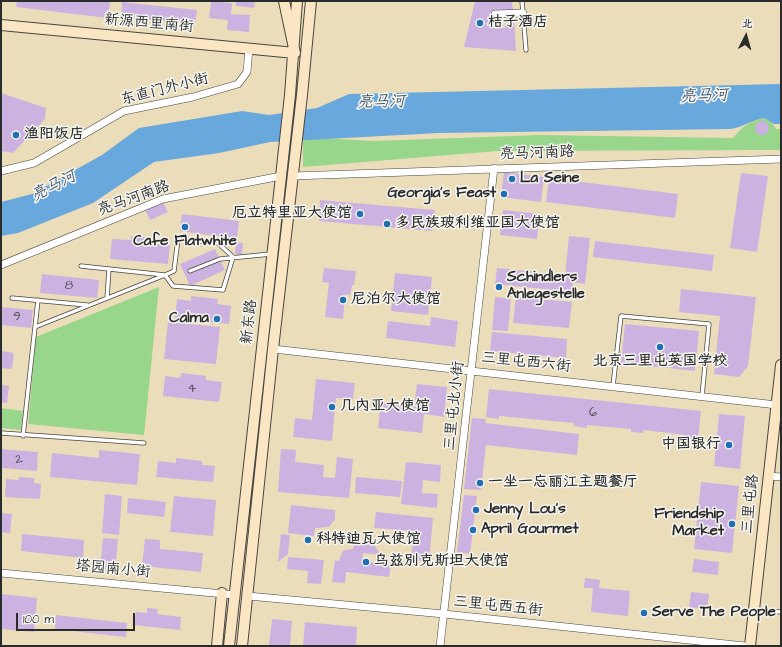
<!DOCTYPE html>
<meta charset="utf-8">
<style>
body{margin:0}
#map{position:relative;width:782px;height:647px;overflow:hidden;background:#ecddba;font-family:"Architects Daughter","LXGW WenKai TC",sans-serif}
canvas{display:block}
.frame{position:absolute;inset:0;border:2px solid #2b2b2b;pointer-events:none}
.north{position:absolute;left:726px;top:16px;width:40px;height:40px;-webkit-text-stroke:3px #f6f6f2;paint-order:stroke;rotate:6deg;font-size:11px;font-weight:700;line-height:16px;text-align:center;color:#2b2b2b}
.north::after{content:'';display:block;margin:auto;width:14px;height:18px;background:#2b2b2b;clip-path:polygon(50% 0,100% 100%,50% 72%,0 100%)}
.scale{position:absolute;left:16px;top:613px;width:119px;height:18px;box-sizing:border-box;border:2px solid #2b2b2b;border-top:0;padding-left:5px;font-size:12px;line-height:14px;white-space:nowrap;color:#2b2b2b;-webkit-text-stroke:3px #f6f6f2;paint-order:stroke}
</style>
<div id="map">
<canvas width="782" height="647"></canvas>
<div class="frame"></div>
<div class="north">北</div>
<div class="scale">100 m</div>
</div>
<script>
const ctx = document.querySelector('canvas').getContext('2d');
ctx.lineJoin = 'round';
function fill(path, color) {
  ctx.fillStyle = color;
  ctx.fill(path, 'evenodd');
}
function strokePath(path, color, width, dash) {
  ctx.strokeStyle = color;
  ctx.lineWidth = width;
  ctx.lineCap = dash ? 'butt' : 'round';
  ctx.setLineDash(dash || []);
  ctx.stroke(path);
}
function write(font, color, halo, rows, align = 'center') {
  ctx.font = font + ' "Architects Daughter","LXGW WenKai TC",sans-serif';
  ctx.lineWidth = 3;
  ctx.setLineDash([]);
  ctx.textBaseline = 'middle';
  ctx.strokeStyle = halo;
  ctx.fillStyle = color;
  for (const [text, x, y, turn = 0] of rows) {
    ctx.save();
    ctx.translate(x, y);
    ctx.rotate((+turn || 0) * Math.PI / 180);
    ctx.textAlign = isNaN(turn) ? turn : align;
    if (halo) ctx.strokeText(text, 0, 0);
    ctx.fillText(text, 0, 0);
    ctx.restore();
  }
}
fill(new Path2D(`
 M765 118 770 120 776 129H781V150L498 151 303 167V137L374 141 540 135 733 138C742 127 750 120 765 118Z
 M159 287 144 435 28 424 36 337Z
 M1 408 23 411 21 430 1 428Z`), '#98d68c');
fill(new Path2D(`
 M781 84V124H774L765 118C752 119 743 128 730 129L439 133 270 142 219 153 154 162 93 203 18 233 1 236V202L32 194 102 155 139 128 242 111 269 115 317 108 349 94Z`), '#69a8dc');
fill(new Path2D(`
 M17 1H103L110 2 108 18 16 7Z
 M211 1 232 3 231 14 250 15 249 32 227 30 228 20 209 18Z
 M236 1H255L254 8 236 6Z
 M475 1H512L513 11H491L489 27 505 28V19L514 18 516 51 464 47Z
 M122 2 197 10 195 24 121 17Z
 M1 93 46 108 45 119 13 153 1 151Z
 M755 128a7 7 0 1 1 14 0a7 7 0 1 1-14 0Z
 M504 172 544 177 541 202 501 197Z
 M741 173 768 176 757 252 730 248Z
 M549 178 678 194 675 218 546 202Z
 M320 200 435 210 432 231 319 221Z
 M163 202 168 212 150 220 145 210Z
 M503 210 540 214 537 239 500 235Z
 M182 214 239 221 237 239 180 231Z
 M131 236 153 238V244L170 245 168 264 110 259 112 239 131 240Z
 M569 236 590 238 585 284 573 282 572 292 495 284 497 268 565 275Z
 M595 241 714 255 712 271 593 257Z
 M236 242 243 243 242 255 235 254Z
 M215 249 225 270 190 286 180 264Z
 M324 268 356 271 354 285H352L350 295 345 294 343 319 325 317 329 283 322 282Z
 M395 273 432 277 428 315 391 311Z
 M42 274 99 280 97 298 40 293Z
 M681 289 756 297 748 366 739 377 714 374 720 316 679 312Z
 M191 296 218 299 217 304 231 306 229 324 175 319 177 299 191 301Z
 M495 297 511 299 508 331 492 330Z
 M516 297 572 302 569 328 513 323Z
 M1 307 33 310 31 328 1 325Z
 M431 317 458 321 455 347 386 338 388 321 430 326Z
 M168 322 220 327 216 364 164 359Z
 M625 324 699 331 695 371 621 363Z
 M492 332 567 339 566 358 490 351Z
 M1 351 14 353 12 369 1 368Z
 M181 373 206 376V380L222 382 219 402 163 396 165 376 180 378Z
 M316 379 355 383 353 399 336 398 332 441 293 437 295 418 312 420Z
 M417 384 447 387 444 417 424 414 422 433 378 428 381 402 414 406Z
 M1 385 9 386 7 403 1 402Z
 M489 389 701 411 698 439 685 437V435L644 430 643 433 631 432V429L587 425V428L574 426V423L499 416V419L486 417Z
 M719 414 745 416 740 469 714 466Z
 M472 418 486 419 485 423 579 434 577 455 486 445 481 490 464 489Z
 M1 449 38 452 37 471 1 468Z
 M281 449 296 450 295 462 324 465 323 477 335 478 337 457 353 459 349 498 278 492Z
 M99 450 140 454 137 485 50 477 52 453 99 458Z
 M176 458 202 461V465L215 466 213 482 156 477 158 461 176 463Z
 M406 462 441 465 440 482 423 480 422 493 438 494 437 508 401 504Z
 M19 477 34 478V483L41 484 40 499 5 497 6 479 18 480Z
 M356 477 402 481 400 497 355 493Z
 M701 482 739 486 732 553 694 549Z
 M105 494 122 496 119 535 102 533Z
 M464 495 477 496 470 554 457 552Z
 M174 496 216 500 213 536 170 532Z
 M128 498 166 502 164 517 127 513Z
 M291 505 335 510V519L329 527 315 528 314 536 288 533Z
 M376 512 433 518 429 561 411 560 414 531 374 528Z
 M1 513 12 514 10 533 1 532Z
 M22 534 84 540 83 558 21 551Z
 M281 534 290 535 288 554 278 562Z
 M103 538 118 539 115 570 100 568Z
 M145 539 160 540V549L203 553 201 572 142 566Z
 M354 543 374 545 381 555 363 553 362 561 391 564 389 577 346 572 345 583 332 582 335 560 339 561 342 552 345 550 353 549Z
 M288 557 324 560 321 584 307 583 308 571 287 569Z
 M694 559 719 562 718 575 692 572Z
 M585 578 600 580 599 588 630 591 628 616 591 612 593 588H584Z
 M691 592 709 594 707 610 689 607Z
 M1 594 37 598 34 632 1 629Z
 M147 608 158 609 157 614 181 617 180 630 134 625 136 612 147 613Z
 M56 615 127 623 126 637 55 629Z
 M272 619 292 621 290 646H269Z
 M305 622 357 627 356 646H303Z`), '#ccb2e0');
const lane = new Path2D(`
 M522 1 526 50
 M190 271 220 259 271 254
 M12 298 87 305
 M107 298 109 269
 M35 327 38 300
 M613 386 621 316 709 324 702 396
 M1 433 144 443
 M23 436 35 327 165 275 174 271 178 239 218 243 233 257 223 290 173 286 165 275 81 266
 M754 610 781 612`);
const street = new Path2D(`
 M495 14 523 13
 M1 171 34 163 124 111 193 97 238 84 247 72 249 48
 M293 176 781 159
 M1 265 163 199 281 176
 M273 349 777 405
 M769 476 781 477
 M1 573 235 595
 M248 596 444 614 745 646
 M440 646 494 168`);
const secondary = new Path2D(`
 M1 25 295 53 284 1
 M217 646 222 593
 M229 646 290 95 297 1
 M242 646 273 349 302 95 311 1
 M750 646 781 365`);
strokePath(lane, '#484640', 5);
strokePath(street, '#484640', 8);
strokePath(secondary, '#484640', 12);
strokePath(lane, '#fff', 3.5);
strokePath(street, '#fff', 7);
strokePath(secondary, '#fbe6c4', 10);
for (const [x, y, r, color] of [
 [480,23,4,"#1f6fb2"],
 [16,135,4,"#1f6fb2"],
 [512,179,4,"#1f6fb2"],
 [504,194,4,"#1f6fb2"],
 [360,214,4,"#1f6fb2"],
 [387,224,4,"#1f6fb2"],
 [185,227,4,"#1f6fb2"],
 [499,287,4,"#1f6fb2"],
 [343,300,4,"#1f6fb2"],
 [217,319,4,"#1f6fb2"],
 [660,347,4,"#1f6fb2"],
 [332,407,4,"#1f6fb2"],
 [729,445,4,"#1f6fb2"],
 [480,483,4,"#1f6fb2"],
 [476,510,4,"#1f6fb2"],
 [732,524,4,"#1f6fb2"],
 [473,530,4,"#1f6fb2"],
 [308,540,4,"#1f6fb2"],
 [366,562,4,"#1f6fb2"],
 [644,613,4,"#1f6fb2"]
]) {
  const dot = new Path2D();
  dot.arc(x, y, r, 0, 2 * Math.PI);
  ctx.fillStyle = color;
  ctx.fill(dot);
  strokePath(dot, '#f6f6f2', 1.5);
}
write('13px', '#534d58', null, [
 ["8",69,286],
 ["9",17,317],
 ["4",192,389],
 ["6",593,413],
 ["2",19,460]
]);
write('bold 15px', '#2b2b2b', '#f6f6f2', [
 ["桔子酒店",488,23],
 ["渔阳饭店",24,135],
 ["La Seine",520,179],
 ["Georgia's Feast",496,194,"right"],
 ["厄立特里亚大使馆",352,214,"right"],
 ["多民族玻利维亚国大使馆",395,224],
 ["Cafe Flatwhite",185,242,"center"],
 ["Schindlers",507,278],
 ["Anlegestelle",507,295],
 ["尼泊尔大使馆",351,300],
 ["Calma",209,319,"right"],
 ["北京三里屯英国学校",660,362,"center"],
 ["几内亚大使馆",340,407],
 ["中国银行",721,445,"right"],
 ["一坐一忘丽江主题餐厅",488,483],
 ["Jenny Lou's",484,510],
 ["Friendship",724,515,"right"],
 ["Market",724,532,"right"],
 ["April Gourmet",481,530],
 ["科特迪瓦大使馆",316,540],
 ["乌兹别克斯坦大使馆",374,562],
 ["Serve The People",652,613]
], 'left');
write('15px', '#2b2b2b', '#f6f6f2', [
 ["新源西里南街",149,24,5],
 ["东直门外小街",165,90,-14],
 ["亮马河南路",537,154,-2],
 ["亮马河南路",134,199,-20],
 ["新东路",250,322,-84],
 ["三里屯西六街",526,363,6],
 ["三里屯北小街",455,406,-84],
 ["三里屯路",751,504,-84],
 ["塔园南小街",113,570,5],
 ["三里屯西五街",498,607,6]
]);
write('italic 16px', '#415769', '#f6f6f2', [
 ["亮马河",704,97,-2],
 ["亮马河",381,103,-1],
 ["亮马河",54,187,-27]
]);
</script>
